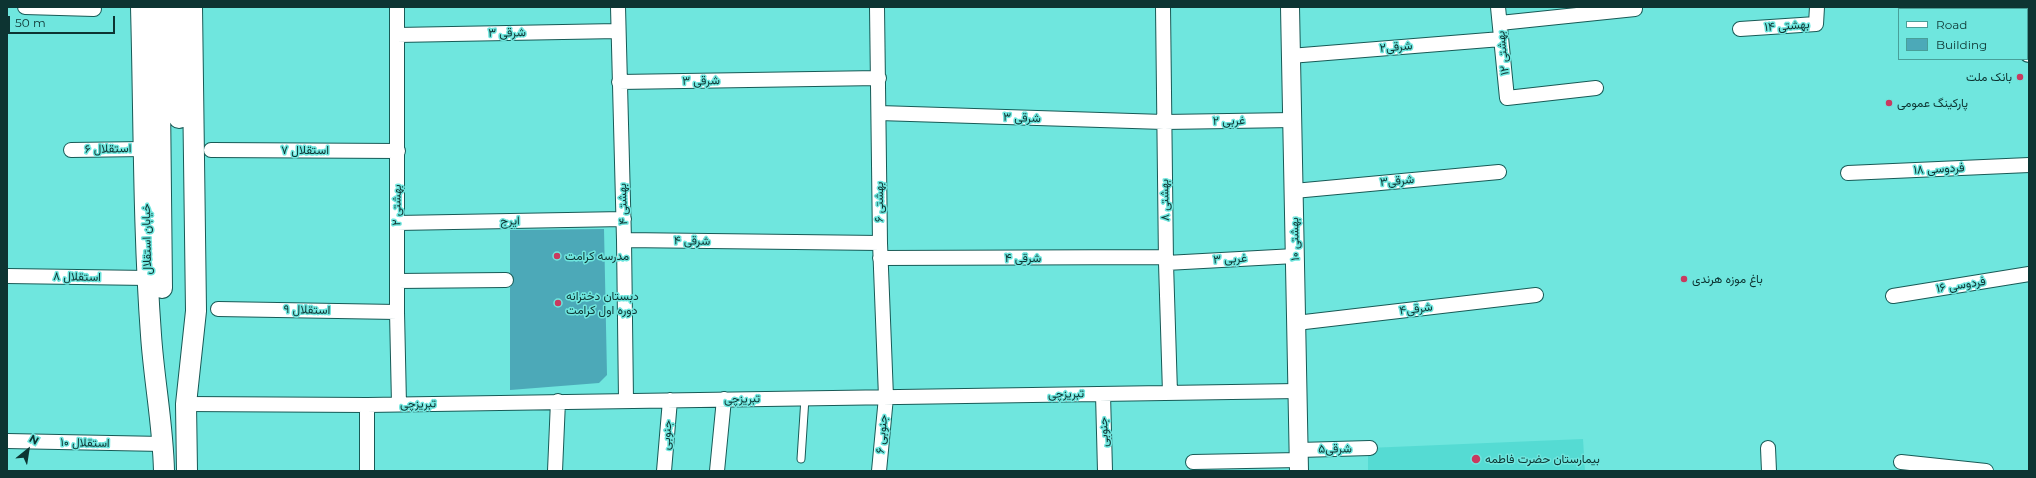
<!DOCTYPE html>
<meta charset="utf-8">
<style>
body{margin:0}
#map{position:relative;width:2036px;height:478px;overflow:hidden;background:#6fe6de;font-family:Montserrat,sans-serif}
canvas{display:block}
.frame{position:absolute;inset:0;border:8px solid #0d3432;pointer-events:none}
.legend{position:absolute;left:1898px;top:8px;width:130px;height:52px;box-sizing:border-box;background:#6fe6de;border:1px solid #489f99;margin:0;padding:5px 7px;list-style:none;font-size:12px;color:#0d3432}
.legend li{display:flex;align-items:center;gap:8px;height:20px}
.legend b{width:20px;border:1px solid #489f99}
.north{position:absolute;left:8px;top:430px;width:40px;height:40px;-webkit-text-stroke:3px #6fe6de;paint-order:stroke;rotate:30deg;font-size:11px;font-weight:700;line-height:16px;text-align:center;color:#0d3432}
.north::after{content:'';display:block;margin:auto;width:14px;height:18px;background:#0d3432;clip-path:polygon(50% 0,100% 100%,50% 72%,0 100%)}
.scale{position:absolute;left:8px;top:16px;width:107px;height:18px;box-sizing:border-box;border:2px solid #0d3432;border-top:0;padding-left:5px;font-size:12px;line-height:14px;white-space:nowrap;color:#0d3432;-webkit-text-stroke:3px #6fe6de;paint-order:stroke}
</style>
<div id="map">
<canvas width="2036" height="478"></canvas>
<div class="frame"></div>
<ul class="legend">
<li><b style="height:5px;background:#fff"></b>Road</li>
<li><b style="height:11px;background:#4ca9b8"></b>Building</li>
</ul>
<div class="north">N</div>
<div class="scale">50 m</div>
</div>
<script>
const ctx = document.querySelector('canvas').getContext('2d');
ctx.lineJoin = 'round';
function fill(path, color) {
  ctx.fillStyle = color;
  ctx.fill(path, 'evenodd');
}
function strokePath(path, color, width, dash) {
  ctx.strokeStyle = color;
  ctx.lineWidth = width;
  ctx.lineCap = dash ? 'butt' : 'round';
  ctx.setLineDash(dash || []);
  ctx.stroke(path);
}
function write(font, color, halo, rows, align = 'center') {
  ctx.font = font + ' Montserrat,Vazirmatn,sans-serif';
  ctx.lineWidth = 3;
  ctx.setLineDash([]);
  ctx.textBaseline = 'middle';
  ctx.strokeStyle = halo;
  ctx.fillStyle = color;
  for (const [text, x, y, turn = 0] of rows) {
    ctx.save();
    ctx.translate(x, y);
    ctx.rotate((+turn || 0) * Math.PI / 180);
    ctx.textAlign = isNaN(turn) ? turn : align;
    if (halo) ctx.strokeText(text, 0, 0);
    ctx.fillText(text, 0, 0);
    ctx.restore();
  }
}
fill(new Path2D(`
 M1583 439 1585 471H1368V448Z`), '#55dbd3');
fill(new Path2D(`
 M604 229 607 375 599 383 510 390V287L514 280 510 273V230Z`), '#4ca9b8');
const service = new Path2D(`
 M801 459 805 398`);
const minor = new Path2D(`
 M25 7 94 9
 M397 7V312L399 404
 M618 7 624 240 626 400
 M877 7 880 243 886 397 879 471
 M1163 7 1166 263 1170 393
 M1498 7 1507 98 1596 88
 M1500 23 1635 9
 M1740 29 1816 24 1817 7
 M397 35 618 31
 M1290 56 1501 39
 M619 82 879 78
 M879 113 1164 122 1293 120
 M71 150 145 149
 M211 150 398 151
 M1848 173 2029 165
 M1294 191 1499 172
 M397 223 624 219
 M624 240 880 243
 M880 258 1166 257
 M1166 263 1295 256
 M7 276 148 278
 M397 281 506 280
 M1893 296 2029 274
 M218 309 397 312
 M1296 323 1536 295
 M1103 394 1105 471
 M186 404 367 405 1298 391
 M7 441 163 444
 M1768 448 1769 471
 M1299 450 1370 448
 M1193 462 1299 460
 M1901 462 1986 471
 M367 471V405
 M555 471 558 401
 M664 471 670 400
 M717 471 724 399`);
const tertiary = new Path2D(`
 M1290 7 1299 471`);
const secondary = new Path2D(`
 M141 7C144 116 143 226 151 335 154 380 163 425 164 471
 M159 7 162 288
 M177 7 179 118
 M1990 7 1992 9
 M2027 50 2029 52
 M187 471 186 404 196 311 192 7`);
strokePath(service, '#185a56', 9);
strokePath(minor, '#185a56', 16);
strokePath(tertiary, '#185a56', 20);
strokePath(secondary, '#185a56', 22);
strokePath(service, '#fff', 7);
strokePath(minor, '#fff', 14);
strokePath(tertiary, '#fff', 18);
strokePath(secondary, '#fff', 20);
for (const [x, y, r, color] of [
 [2020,77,4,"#c93a5f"],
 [1889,103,4,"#c93a5f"],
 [557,256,4,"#c93a5f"],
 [1684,279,4,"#c93a5f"],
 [558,303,4,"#c93a5f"],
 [1476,459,5,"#c93a5f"]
]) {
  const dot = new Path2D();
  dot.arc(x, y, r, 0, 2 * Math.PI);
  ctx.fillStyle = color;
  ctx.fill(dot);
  strokePath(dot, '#6fe6de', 1.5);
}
write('12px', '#0d3432', '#6fe6de', [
 ["بهشتی ۱۴",1787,26,-4],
 ["۳ شرقی",507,33,-1],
 ["شرقی۲",1396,47,-5],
 ["بهشتی ۱۲",1503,53,-96],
 ["شرقی ۳",701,81,-1],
 ["شرقی ۳",1022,118,2],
 ["غربی ۲",1229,121,-1],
 ["استقلال ۶",108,149,-1],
 ["استقلال ۷",305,150],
 ["فردوسی ۱۸",1939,169,-3],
 ["شرقی۳",1397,181,-5],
 ["بهشتی ۸",1165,200,-91],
 ["بهشتی ۶",879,202,-90],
 ["بهشتی ۴",623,204,-92],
 ["بهشتی ۲",397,205,-89],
 ["ایرج",510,221,-1],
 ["خیابان استقلال",147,239,-91],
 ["بهشتی ۱۰",1295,239,-91],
 ["شرقی ۴",692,241,1],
 ["شرقی ۴",1023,258],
 ["غربی ۳",1230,259,-3],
 ["استقلال ۸",77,277,1],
 ["فردوسی ۱۶",1961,285,-9],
 ["شرقی۴",1416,309,-7],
 ["استقلال ۹",307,310,1],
 ["تبریزچی",1066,394,-1],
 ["تبریزچی",742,399,-1],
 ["تبریزچی",418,404,-1],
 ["جنوبی",1104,432,-92],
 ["جنوبی ۶",882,434,-85],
 ["جنوبی",667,435,-86],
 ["استقلال ۱۰",85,443,1],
 ["شرقی۵",1335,449,-1]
]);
write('12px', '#0d3432', '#6fe6de', [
 ["بانک ملت",2012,77,"right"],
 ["پارکینگ عمومی",1897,103],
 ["مدرسه کرامت",565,256],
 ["باغ موزه هرندی",1692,279],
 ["دبستان دخترانه",566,296],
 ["دوره اول کرامت",566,310],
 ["بیمارستان حضرت فاطمه",1485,459]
], 'left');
</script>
